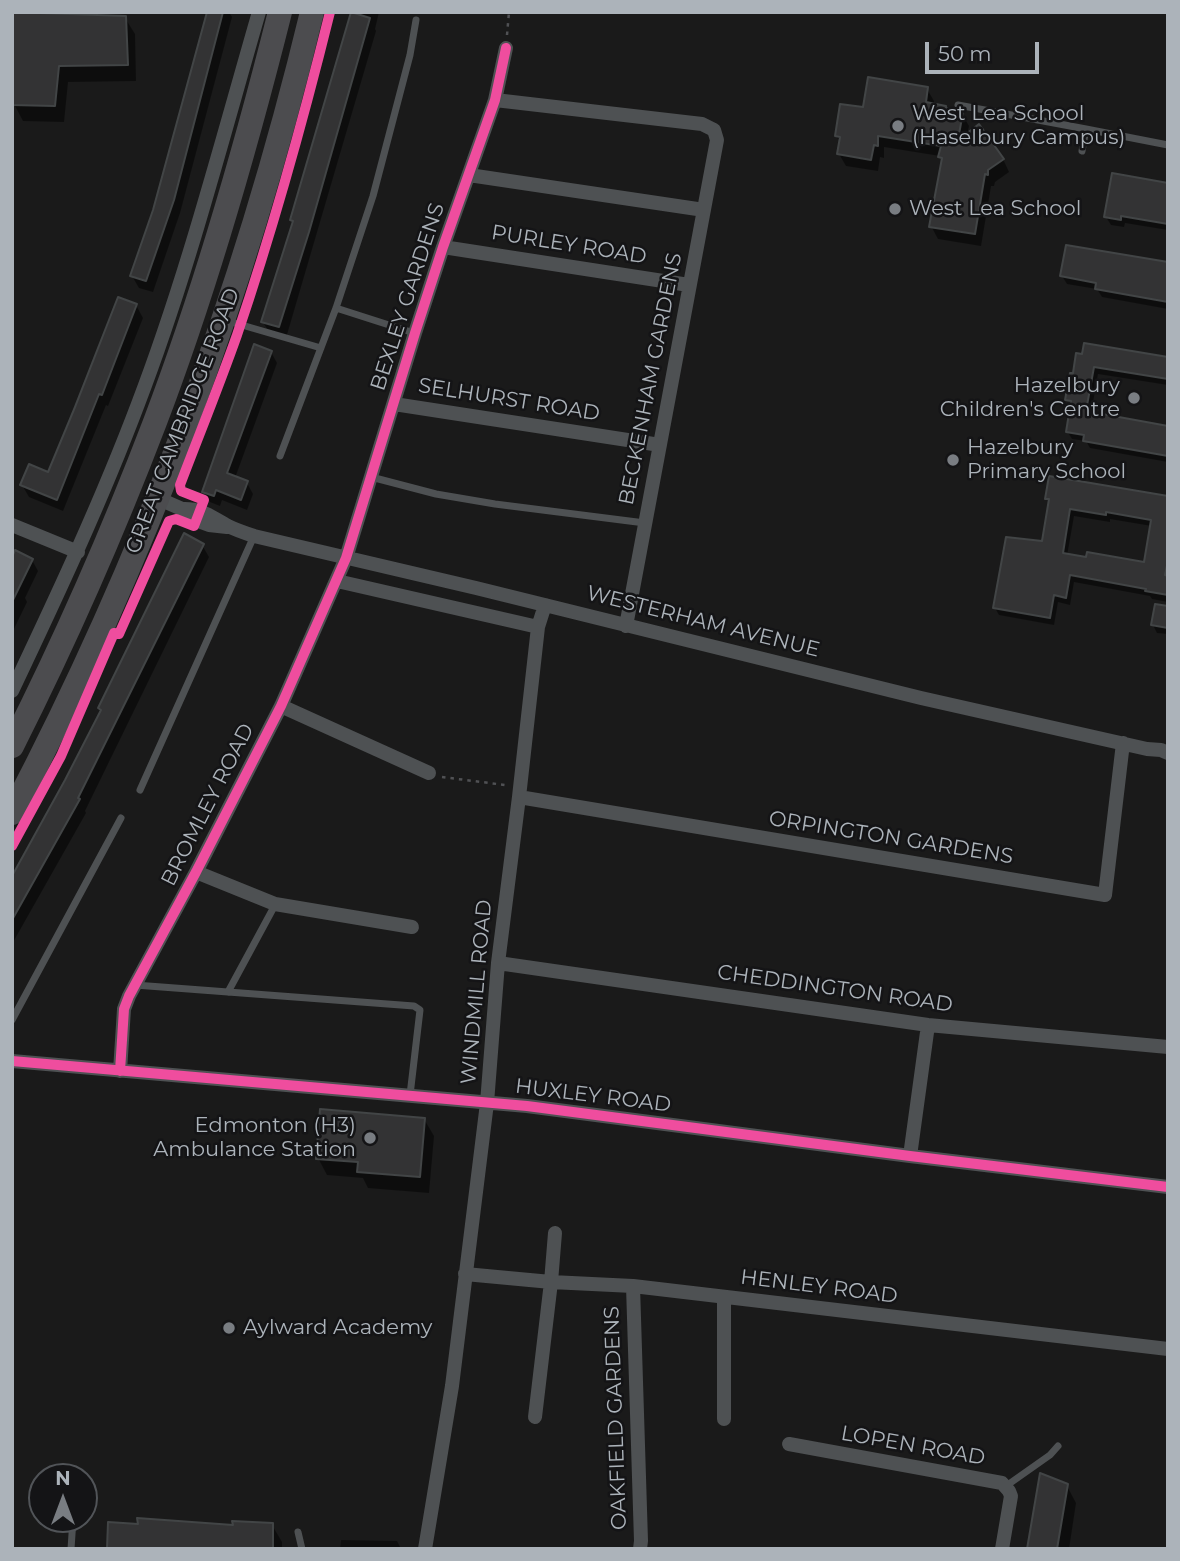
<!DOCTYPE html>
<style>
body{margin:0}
#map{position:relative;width:1180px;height:1561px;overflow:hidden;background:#1a1a1a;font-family:Montserrat,sans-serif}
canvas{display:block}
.frame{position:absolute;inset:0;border:14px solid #acb3ba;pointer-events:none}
.north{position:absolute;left:28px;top:1463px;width:70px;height:70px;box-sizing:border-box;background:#141416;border:2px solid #515458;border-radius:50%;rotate:0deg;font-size:19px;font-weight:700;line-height:28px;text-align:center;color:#acb3ba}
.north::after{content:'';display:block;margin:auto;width:24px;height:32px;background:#797d82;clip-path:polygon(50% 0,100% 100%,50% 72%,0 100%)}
.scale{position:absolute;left:925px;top:42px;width:114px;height:32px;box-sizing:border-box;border:4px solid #acb3ba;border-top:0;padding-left:9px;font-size:21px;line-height:24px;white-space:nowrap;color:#acb3ba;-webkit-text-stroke:5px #141416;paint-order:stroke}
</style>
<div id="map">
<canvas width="1180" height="1561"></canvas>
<div class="frame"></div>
<div class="north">N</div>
<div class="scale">50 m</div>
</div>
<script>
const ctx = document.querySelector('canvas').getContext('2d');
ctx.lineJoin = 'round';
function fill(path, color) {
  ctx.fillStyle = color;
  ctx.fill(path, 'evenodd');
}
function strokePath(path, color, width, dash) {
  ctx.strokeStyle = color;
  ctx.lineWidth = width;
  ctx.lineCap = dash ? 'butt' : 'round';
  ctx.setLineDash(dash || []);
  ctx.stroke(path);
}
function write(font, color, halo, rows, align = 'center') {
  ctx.font = font + ' Montserrat,sans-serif';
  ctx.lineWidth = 5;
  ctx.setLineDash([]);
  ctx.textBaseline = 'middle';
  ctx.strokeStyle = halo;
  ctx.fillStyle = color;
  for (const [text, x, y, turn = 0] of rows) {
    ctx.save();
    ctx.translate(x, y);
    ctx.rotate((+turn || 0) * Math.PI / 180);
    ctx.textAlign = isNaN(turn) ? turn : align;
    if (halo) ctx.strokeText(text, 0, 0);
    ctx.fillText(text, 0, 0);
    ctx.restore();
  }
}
fill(new Path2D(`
 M209 12H229L232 17 180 213 153 292 139 288 132 276 155 211Z
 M356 12H379L375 29 376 31 286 338 270 334 263 322 294 224 292 220Z
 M12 14 125 18 135 34 136 81 68 82 64 122 23 121 14 104 15 59H12Z
 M927 89 934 101V105L962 114 969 126 967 135 1003 159 1009 172 995 182 994 186H991L981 246 938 239 931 226 943 162 940 156 884 147V158L880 157 878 171 846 166 839 154 841 143 836 136 864 109Z
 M1168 185V230L1125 223 1124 227 1111 225 1106 217Z
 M1168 264V309L1102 297 1097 289 1067 284 1062 276Z
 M136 305 143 318 108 406 106 405 63 511 29 497 22 485 49 474Z
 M271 352 277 363 235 478 247 483 253 494 247 510 222 500 220 506 210 502 204 491Z
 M1078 355 1168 359V385L1098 374 1091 414 1168 427V462L1090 448 1086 441 1072 439 1067 431 1072 407 1067 399Z
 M1168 497V602L1152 599 1150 596 1074 582 1070 605 1058 602 1054 625 999 615 995 608 1043 543 1050 503 1047 498ZM1074 516 1110 522V519L1152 526 1146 564 1067 556Z
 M202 545 209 557 85 811 86 813 12 944V880L102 711 100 708Z
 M32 560 38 571 25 598 27 602 12 633V561Z
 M1168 608V634L1157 633 1153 625Z
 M424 1119 434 1136 429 1193 368 1188 363 1178 327 1175 318 1158Z
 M1067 1486 1076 1503 1069 1549H1029Z
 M272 1525 282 1542V1549H108L235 1527Z
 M341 1540 397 1541 401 1549H340Z`), '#0007');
const building = new Path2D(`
 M12 12 126 16 128 65 59 66 55 106 12 105 13 43H12Z
 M207 12H223L174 200 146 281 130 276 153 210Z
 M351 12 370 18 309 232 279 327 261 322 293 221 290 220Z
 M868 77 928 87 926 102 946 106V108L963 112 958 140 979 124 1004 159 988 170V175L985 174 975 234 929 227 942 158 938 157 941 146 878 136V146L874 145 871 160 837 154 840 137 835 136 840 104 863 107Z
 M1112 173 1168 183V224L1121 216V220L1104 217Z
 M1066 245 1168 262V302L1095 289 1096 283 1060 276Z
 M118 297 137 304 102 395 99 394 57 500 20 485 29 464 48 472 75 407Z
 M1084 343 1168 357V379L1094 367 1086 411 1168 426V456L1083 441 1084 435 1066 432 1071 401 1065 400 1070 373H1073L1076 353 1082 354Z
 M254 344 272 351 227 473 248 481 241 500 216 490 214 496 202 492Z
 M1049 476 1168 496V561L1165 575 1168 576V595L1145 591 1146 589 1070 575 1066 598 1054 595 1050 618 993 608 1006 537 1042 541 1049 499H1045ZM1070 509 1106 515V512L1151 520 1144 562 1087 552 1086 557 1063 553Z
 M184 533 204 544 78 798 80 799 12 920V876L65 780 101 710 98 708Z
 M15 550 33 559 12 602V557Z
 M1155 604 1168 606V628L1151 625Z
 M320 1109 425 1118 420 1177 357 1172 358 1162 316 1159Z
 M1040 1473 1068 1484 1057 1549H1027Z
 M137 1518 233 1525 232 1521 273 1523V1549H107L108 1522 138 1524Z`);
fill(building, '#333334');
strokePath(building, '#424546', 2);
strokePath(new Path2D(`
 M507 35 509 12
 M442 777 505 785`), '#505154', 2.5, [3.5, 5]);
strokePath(new Path2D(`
 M958 105 1086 129
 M1082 151 1086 129 1168 145
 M336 308 414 333
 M228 321 321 348
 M280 456 336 308 373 196 410 55 416 20
 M371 477 436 494 495 504 645 523
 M140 790 254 536
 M135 985 414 1006 420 1010 410 1095
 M228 992 275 905
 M12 1020 121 818
 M1006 1486 1050 1455 1058 1446
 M298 1532 302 1549
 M71 1549 73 1519`), '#4e5153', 7);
strokePath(new Path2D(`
 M495 100 702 124 714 130 717 140 626 626
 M469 175 704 210
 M443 247 689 285
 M394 404 660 445
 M157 498 182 509 190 518 209 525 227 527
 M182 509C202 508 211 517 228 526 236 530 245 533 254 536L476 588 921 698 1147 749 1161 750 1168 753
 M12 525 78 552
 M337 581 538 627
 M12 691C57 596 101 502 138 404 187 276 221 143 259 12
 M281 706 429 773
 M519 797 1105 895 1123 743
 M196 872 275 904 412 927
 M498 963 928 1025 1168 1047
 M12 1061 527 1106 910 1156 1168 1187
 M120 1071 124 1009 129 996 196 872 281 706 346 558 415 333 443 247 495 100 506 48
 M910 1156 928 1025
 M465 1274 551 1282 633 1286 1168 1349
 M633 1286 641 1541 640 1549
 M724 1297V1419
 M535 1417 551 1282 555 1233
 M789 1444 1002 1483 1009 1491 1011 1496 1002 1549
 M425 1549 452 1386 487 1103 498 963 519 797 538 627 545 605`), '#4e5153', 14);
strokePath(new Path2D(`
 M12 746C65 641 113 532 155 422 206 288 245 151 280 12
 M12 813C145 560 245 290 312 12`), '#4c4c4f', 24);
strokePath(new Path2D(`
 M12 846 61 756 114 633 119 634 169 521 176 519 194 526 204 500 181 491 180 485C199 435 219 386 237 335 273 229 303 121 330 12
 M12 1061 527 1106 910 1156 1168 1187
 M120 1071 124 1009 129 996 196 872 281 706 346 558 415 333 443 247 495 100 506 48`), '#ef4d9e', 10);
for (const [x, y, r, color] of [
 [898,126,7,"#797d82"],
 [895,209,7,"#797d82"],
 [1134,398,7,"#797d82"],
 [953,460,7,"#797d82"],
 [370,1138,7,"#797d82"],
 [229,1328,7,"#797d82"]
]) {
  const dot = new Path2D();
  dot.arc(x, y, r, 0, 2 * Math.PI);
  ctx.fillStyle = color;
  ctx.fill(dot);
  strokePath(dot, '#141416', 2.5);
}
write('21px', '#acb3ba', '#141416', [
 ["West Lea School",912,114],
 ["(Haselbury Campus)",912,138],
 ["West Lea School",909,209],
 ["Hazelbury",1120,386,"right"],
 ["Children's Centre",1120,410,"right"],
 ["Hazelbury",967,448],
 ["Primary School",967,472],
 ["Edmonton (H3)",356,1126,"right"],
 ["Ambulance Station",356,1150,"right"],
 ["Aylward Academy",243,1328]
], 'left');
write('21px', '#acb3ba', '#141416', [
 ["PURLEY ROAD",569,245,9],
 ["BEXLEY GARDENS",408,297,-72],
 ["BECKENHAM GARDENS",651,379,-79],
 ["SELHURST ROAD",509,400,9],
 ["GREAT CAMBRIDGE ROAD",183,421,-69],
 ["WESTERHAM AVENUE",703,622,14],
 ["BROMLEY ROAD",208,805,-63],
 ["ORPINGTON GARDENS",891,838,9],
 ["CHEDDINGTON ROAD",835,989,8],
 ["WINDMILL ROAD",477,992,-85],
 ["HUXLEY ROAD",593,1096,7],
 ["HENLEY ROAD",819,1287,7],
 ["OAKFIELD GARDENS",616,1418,-92],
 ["LOPEN ROAD",913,1446,10]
]);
</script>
